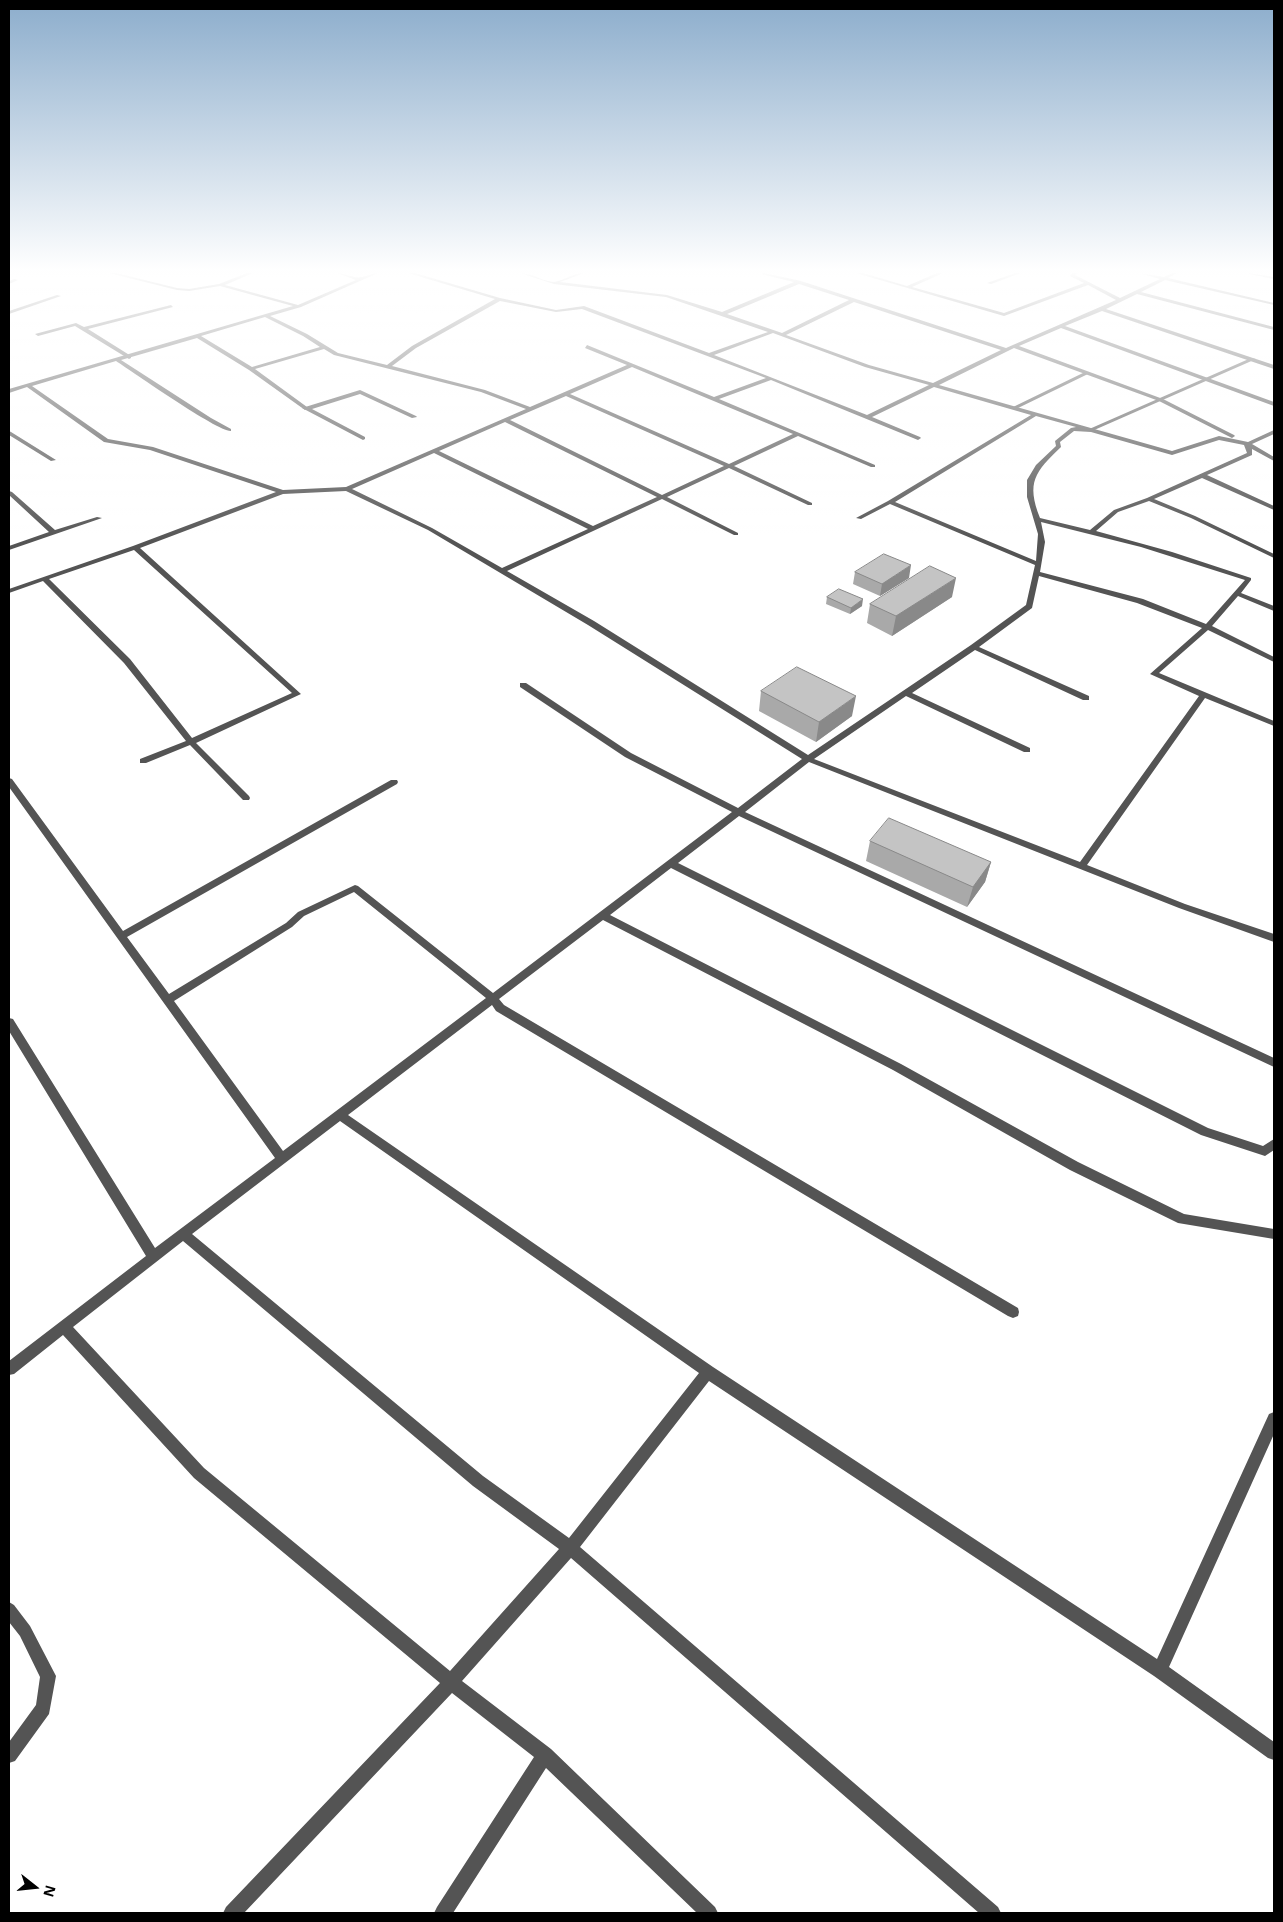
<!DOCTYPE html>
<style>
body{margin:0}
#map{position:relative;width:1283px;height:1922px;overflow:hidden;background:#fff;font-family:"Open Sans",sans-serif}
canvas{display:block}
.frame{position:absolute;inset:0;border:10px solid #000;pointer-events:none}
.north{position:absolute;left:10px;top:1862px;width:50px;height:50px;-webkit-text-stroke:4px #fff;paint-order:stroke;rotate:106deg;font-size:14px;font-weight:700;line-height:20px;text-align:center;color:#000}
.north::after{content:'';display:block;margin:auto;width:18px;height:22px;background:#000;clip-path:polygon(50% 0,100% 100%,50% 72%,0 100%)}
</style>
<div id="map">
<canvas width="1283" height="1922"></canvas>
<div class="frame"></div>
<div class="north">N</div>
</div>
<script>
const ctx = document.querySelector('canvas').getContext('2d');
ctx.lineJoin = 'round';
function fill(path, color) {
  ctx.fillStyle = color;
  ctx.fill(path, 'evenodd');
}
function strokePath(path, color, width, dash) {
  ctx.strokeStyle = color;
  ctx.lineWidth = width;
  ctx.lineCap = dash ? 'butt' : 'round';
  ctx.setLineDash(dash || []);
  ctx.stroke(path);
}
fill(new Path2D(`
 M171 305 173 307 88 329 131 356V358L129 359 75 326 38 336 35 334 76 323 84 327Z
 M1251 358 1256 359 1092 431 1087 430Z
 M1085 372 1090 373 1016 409 1011 408Z
 M360 390 416 416 417 417 412 418 360 394 312 409 365 437V439L363 440 302 408Z`), '#545454');
fill(new Path2D(`
 M109 273H116L177 288 189 289 219 284 247 273H253L225 285 298 305 356 280 337 273C345 273 355 279 362 277 368 276 372 273 378 273L301 307 270 316 307 334 338 353 387 365 412 346 495 299 408 273H415L500 298 556 310 584 306 709 353 768 332 666 297 554 284 520 273C532 273 544 282 554 282 563 281 573 273 584 273L560 282 667 295 722 312 794 282 761 274 764 273 801 281 1006 348 1116 300 1088 285 1004 316 856 273H863L907 286 937 273H943L912 287 1004 313 1084 283 1070 276 1072 273H1077L1075 275 1120 298 1160 279 1139 273 1164 277 1172 273H1177L1168 278 1274 303V305L1165 280 1141 292 1274 327V330L1137 294 1106 309 1274 365V369L1102 311 1065 326 1274 402V406L1061 328 1019 346 1163 399 1234 435 1235 436 1232 438 1159 401 1014 348 939 385 1172 451 1219 436 1248 442 1274 430V434L1252 444 1274 457V461L1252 449V455L1207 475 1274 506V510L1202 478 1154 499 1195 516 1274 554V558L1191 518 1149 501 1118 512 1096 531 1172 552 1251 578V580L1241 593 1274 606V611L1238 596 1212 626 1274 657V662L1208 630 1159 673 1274 721V726L1205 698 1087 865 1185 904 1274 934V942L1179 908 809 762 745 812 1274 1058V1067L739 816 678 863 1208 1128 1263 1146 1274 1139V1150L1265 1156 1201 1135 671 868 610 915 901 1064 1078 1162 1184 1214 1274 1229V1239L1178 1223 1070 1170 893 1070 603 920 499 999 504 1005 1018 1308 1019 1312 1018 1316 1013 1318 1008 1316 496 1011 492 1005 348 1115 713 1367 1157 1659 1269 1414 1274 1412V1434L1169 1667 1274 1742V1760L1268 1758 1154 1676 709 1381 580 1547 998 1907 1001 1913H979L571 1558 462 1681 551 1749 715 1907 718 1913H697L546 1768 453 1913H434L437 1907 534 1757 452 1693 244 1913H223L226 1907 440 1683 194 1478 63 1335 14 1374 9 1375V1361L146 1256 9 1031V1018L13 1019 155 1248 275 1158 9 787V778L12 779 123 931 391 780H397L398 782 397 784 127 937 169 994 286 923 298 912 355 885 358 886 493 993 732 812 625 757 520 687V683H526L631 753 738 808 802 759 588 625 428 530 346 491 283 494 140 548 301 694 196 743 249 796 250 798 249 800H243L190 745 146 763H140V759L186 741 124 663 43 581 9 593V589L133 546 276 492 150 450 104 442 27 387 9 393V389L293 306 220 286 189 291 177 290ZM799 284 849 300 782 333 727 314ZM500 301 556 312 582 309 766 378 714 397 587 345 585 348 627 365 530 407 485 390 392 366 416 348ZM854 302 1001 350 933 383 869 365 786 335ZM265 317 303 336 320 347 252 367 201 336ZM773 333 865 367 929 385 867 415 714 355ZM197 338 249 370 305 410 308 408 307 407 255 369 324 349 334 355 481 392 526 409 346 487 283 490 153 447 108 439 32 386 116 361C133 372 218 432 231 431V429L211 418 121 360ZM632 367 793 434 729 464 570 394ZM771 380 918 440 921 438 920 437 872 417 934 387 1031 415 888 501 856 518 861 519 890 504 1035 565 1026 605 971 645 808 755 594 621 507 571 662 499 734 535H738V533L667 497 729 468 808 505H812V503L734 466 798 436 871 467H875V465L719 399ZM566 396 724 466 662 495 510 420ZM1036 416 1076 427 1071 428 1055 441 1056 446 1036 465 1027 480V497L1038 534 1036 561 895 502ZM505 422 657 497 593 526 439 451ZM1074 431 1091 432 1172 455 1219 440 1244 445 1247 453 1147 498 1114 510 1090 530 1040 518C1026 482 1035 472 1061 447L1060 442ZM434 453 588 529 502 568 432 528 352 489ZM1041 522 1141 547 1245 580 1206 624 1143 599 1040 572 1045 542ZM134 550 292 693 192 738 130 659 49 579ZM1039 576 1137 603 1202 628 1150 674 1199 696 1080 862 814 759 906 696 1024 752H1030V748L912 693 975 650 1083 700H1089V696L979 647 1032 608ZM354 892 486 998 283 1151 174 1001 292 927 304 916ZM340 1121 699 1373 569 1538 483 1476 192 1234ZM183 1241 473 1486 559 1549 450 1671 204 1468 73 1327Z
 M1015 273H1021L991 284 987 283Z
 M1249 273 1274 277V279L1249 274Z
 M14 279 18 280 9 284V281Z
 M57 295 61 296 9 314V311Z
 M9 431 11 432 56 460 51 461 9 435Z
 M9 491 12 492 55 530 97 517 102 518 9 550V546L49 532 9 495Z
 M9 1602 14 1605 30 1626 56 1676 49 1714 15 1761 9 1763V1742L36 1705 40 1677 20 1636 9 1622Z`), '#545454');
fill(new Path2D(`
 M855 572 909 578 880 596 853 584Z
 M827 597 862 606 850 614 826 604Z
 M952 597 892 636 867 623 870 604Z
 M761 691 852 716 816 742 759 711Z
 M870 841 991 862 985 882 967 907 866 861Z`), '#a9a9a9');
fill(new Path2D(`
 M911 565 909 578 880 596 882 584Z
 M956 578 952 597 892 636 896 616Z
 M863 599 862 606 850 614 851 608Z
 M856 696 852 716 816 742 819 722Z
 M991 862 985 882 967 907 973 887Z`), '#898989');
const building = new Path2D(`
 M884 554 911 565 882 584 855 572Z
 M930 566 956 578 896 616 870 604Z
 M839 589 863 599 851 608 827 597Z
 M797 667 856 696 819 722 761 691Z
 M889 818 991 862 973 887 870 841Z`);
fill(building, '#c4c4c4');
strokePath(building, '#898989', 1);
const sky = ctx.createLinearGradient(0, 0, 0, 542);
sky.addColorStop(0, '#8cadcc');
sky.addColorStop(0.5, '#fff');
sky.addColorStop(1, '#ffffff00');
ctx.fillStyle = sky;
ctx.fillRect(0, 0, 1283, 542);
</script>
